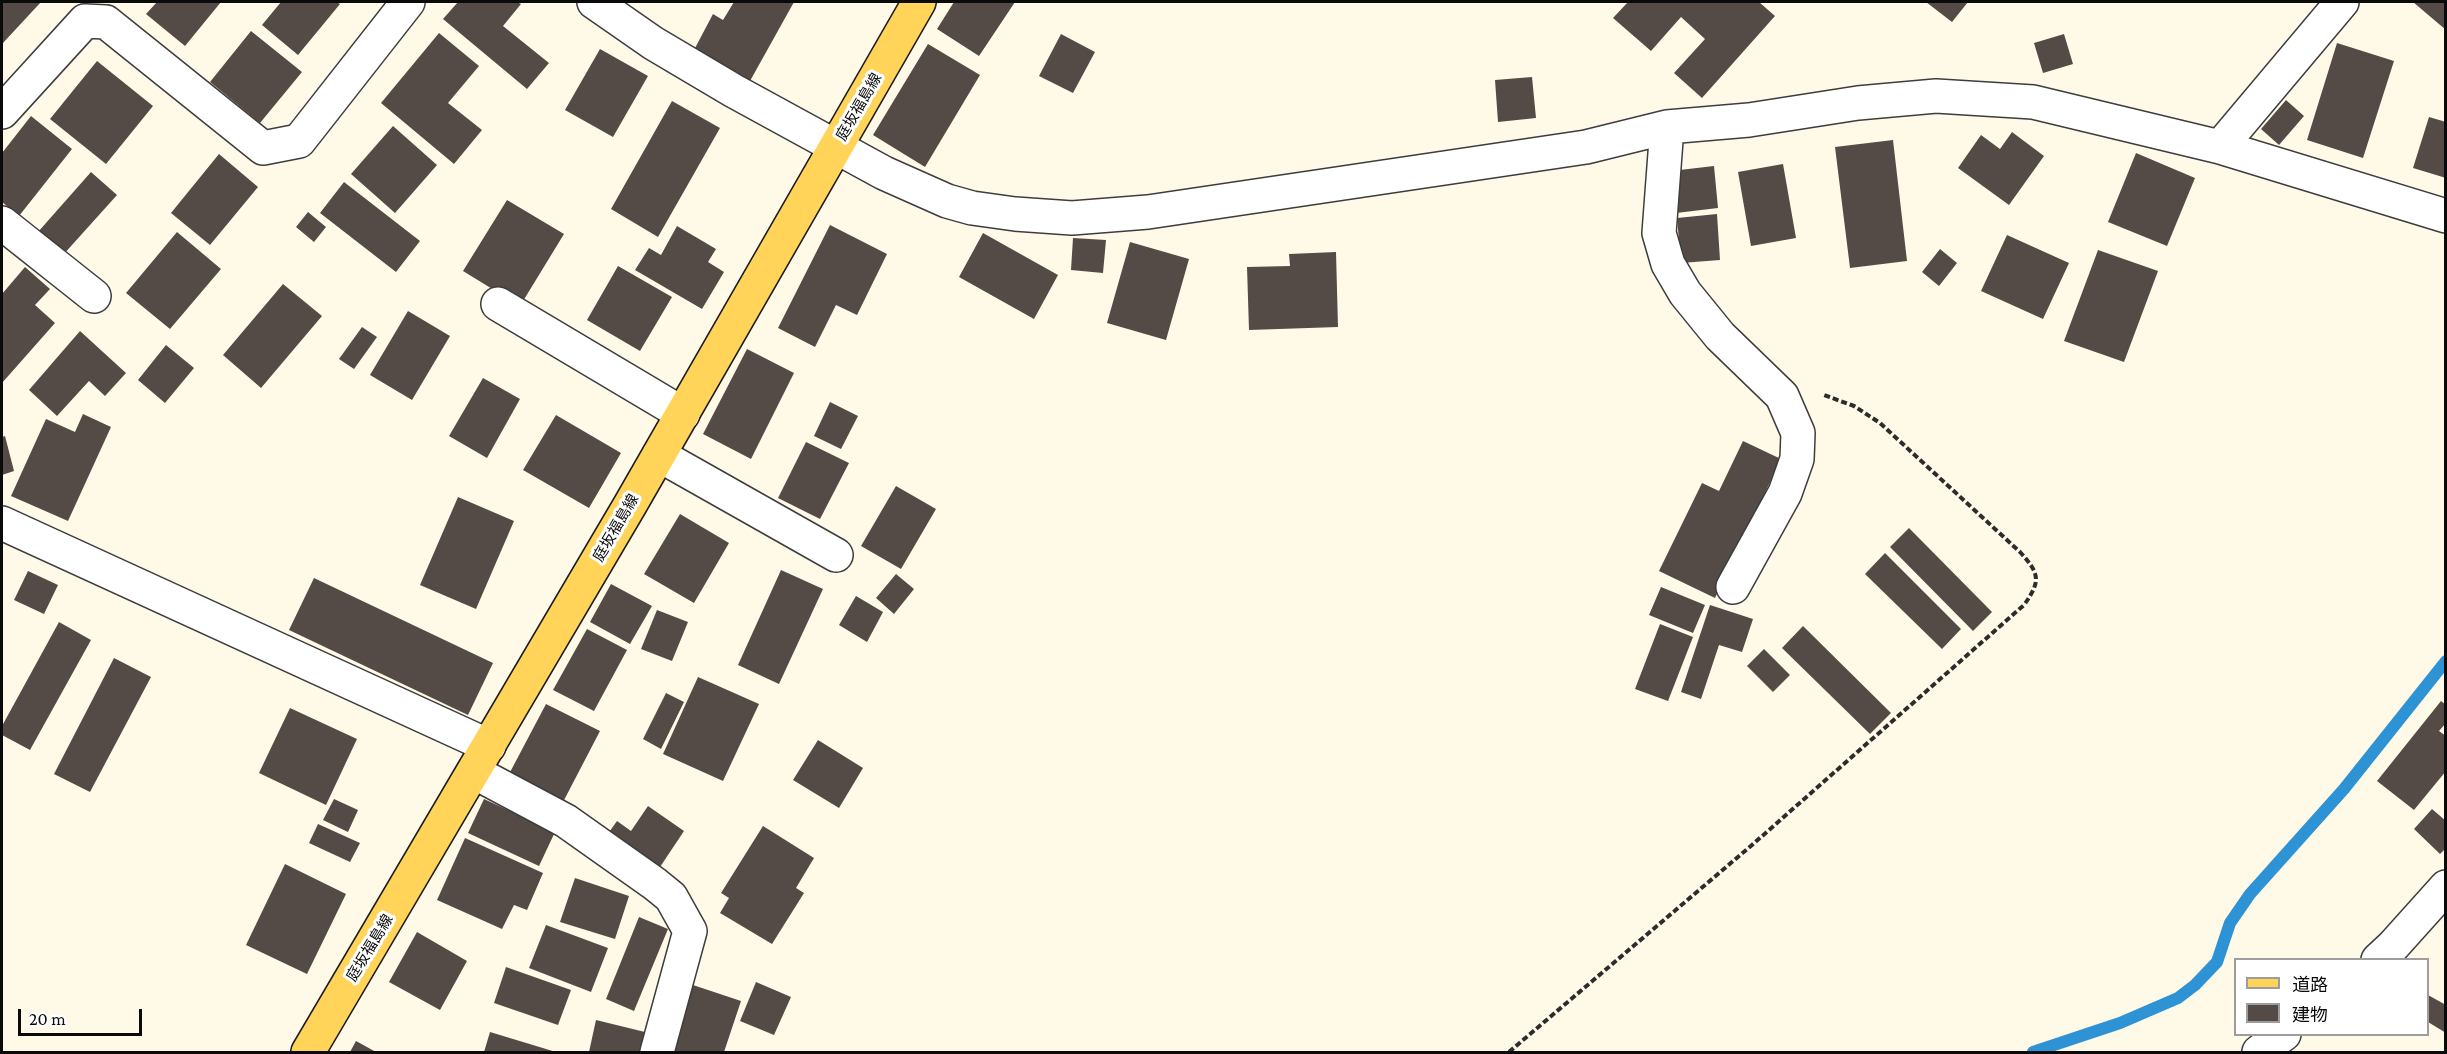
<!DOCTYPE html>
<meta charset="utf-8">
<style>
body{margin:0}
#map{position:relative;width:2447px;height:1054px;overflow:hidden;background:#fffae8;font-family:"Crimson Pro","Noto Sans JP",serif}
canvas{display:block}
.frame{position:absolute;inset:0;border:3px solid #0a0a0a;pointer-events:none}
.legend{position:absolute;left:2234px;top:958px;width:195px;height:78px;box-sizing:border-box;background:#fff;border:2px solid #9d9d9d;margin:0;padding:8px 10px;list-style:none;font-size:18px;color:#0a0a0a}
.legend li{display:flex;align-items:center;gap:12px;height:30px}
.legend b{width:30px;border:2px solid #9d9d9d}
.scale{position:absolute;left:18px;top:1009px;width:124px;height:27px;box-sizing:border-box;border:3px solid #0a0a0a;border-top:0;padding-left:8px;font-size:18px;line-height:21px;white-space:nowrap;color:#0a0a0a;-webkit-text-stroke:4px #fff;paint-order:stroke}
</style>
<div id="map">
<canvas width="2447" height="1054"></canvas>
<div class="frame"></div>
<ul class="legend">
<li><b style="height:8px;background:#ffd458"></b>道路</li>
<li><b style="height:16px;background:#544b46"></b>建物</li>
</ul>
<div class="scale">20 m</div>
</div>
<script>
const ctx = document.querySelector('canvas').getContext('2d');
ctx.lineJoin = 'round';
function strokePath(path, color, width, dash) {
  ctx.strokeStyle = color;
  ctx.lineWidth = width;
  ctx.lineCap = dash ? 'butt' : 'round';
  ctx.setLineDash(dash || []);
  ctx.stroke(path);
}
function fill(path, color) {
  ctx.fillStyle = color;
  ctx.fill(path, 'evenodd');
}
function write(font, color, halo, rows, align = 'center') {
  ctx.font = font + ' "Crimson Pro","Noto Sans JP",serif';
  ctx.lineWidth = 6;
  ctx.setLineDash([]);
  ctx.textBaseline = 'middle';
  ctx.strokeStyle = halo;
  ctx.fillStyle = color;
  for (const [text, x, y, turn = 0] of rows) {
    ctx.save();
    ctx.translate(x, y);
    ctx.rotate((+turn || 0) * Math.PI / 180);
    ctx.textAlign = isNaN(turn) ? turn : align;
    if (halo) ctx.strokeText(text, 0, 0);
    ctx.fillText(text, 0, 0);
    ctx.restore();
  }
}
strokePath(new Path2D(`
 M2033 1052 2120 1023 2178 998 2195 985 2217 962 2230 923 2250 894 2344 789 2446 661`), '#2d93d4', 12);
fill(new Path2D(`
 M2 2H41L3 43 2 42Z
 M157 2H221L185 46 146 14Z
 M281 2H337L340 4 298 55 262 25Z
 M458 2H517L521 4 503 26 549 63 527 89 443 19Z
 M734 2H794L750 81 694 50 713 14 723 20Z
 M954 2H1015L979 56 937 29Z
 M1628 2H1759L1775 16 1702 98 1674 73 1705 39 1681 17 1651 51 1613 18Z
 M1926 2H1968L1952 22Z
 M2413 2H2446V30Z
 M251 31 302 72 260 123 210 82Z
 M439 33 479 66 448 103 482 130 454 164 381 103Z
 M1061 34 1095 52 1073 93 1039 76Z
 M2064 34 2073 64 2043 73 2034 43Z
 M2337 43 2394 61 2363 158 2307 140Z
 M928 44 980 75 925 167 873 135Z
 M600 49 648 76 613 137 565 110Z
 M97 61 153 106 106 164 50 119Z
 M1532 77 1536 118 1498 122 1495 80Z
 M2286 100 2304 116 2279 145 2261 129Z
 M672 101 720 128 658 237 611 209Z
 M31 116 72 149 19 216 2 202V153Z
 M2429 117 2446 122V178L2413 168Z
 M393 126 437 165 395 213 351 174Z
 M2012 132 2044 156 2009 205 1958 168 1981 135 2000 149Z
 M1893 140 1907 261 1850 268 1835 147Z
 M2136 153 2195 178 2167 246 2108 222Z
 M219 154 258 187 210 245 171 213Z
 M1783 164 1796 238 1751 246 1738 172Z
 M1714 166 1718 208 1676 213 1671 171Z
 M91 172 117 195 63 255 38 232Z
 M344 182 420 241 396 272 320 213Z
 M507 200 564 234 520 306 463 271Z
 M308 212 326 227 314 242 296 227Z
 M1717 214 1720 260 1681 263 1677 218Z
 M830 225 887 254 857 315 836 305 815 347 778 328Z
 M677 226 716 249 708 262 724 272 702 309 635 270 649 248 661 255Z
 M177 232 221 269 170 329 126 293Z
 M983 233 1058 275 1034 319 959 277Z
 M2007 235 2069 263 2043 319 1981 291Z
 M1073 238 1106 240 1103 273 1071 270Z
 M1130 242 1189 259 1166 340 1107 323Z
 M1940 249 1957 263 1939 286 1922 272Z
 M2098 250 2158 271 2124 362 2064 341Z
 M1336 252 1338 327 1249 330 1247 267 1290 266 1289 254Z
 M618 266 672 297 640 351 587 320Z
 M25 267 50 289 35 305 55 323 2 383V294Z
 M283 284 322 316 261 388 223 355Z
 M408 311 450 336 412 400 370 375Z
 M362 327 377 337 354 369 339 359Z
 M80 331 126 373 105 396 89 381 57 416 29 390Z
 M166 345 194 368 165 403 138 380Z
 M747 349 794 373 751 459 703 434Z
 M483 378 520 399 487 458 449 436Z
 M830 402 858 416 841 449 814 436Z
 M83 414 111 427 68 521 11 496 46 419 75 432Z
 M556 415 621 453 589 508 523 470Z
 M5 436 14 471 2 475V437Z
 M1743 441 1781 459 1715 598 1659 571 1702 483 1719 491Z
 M806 442 849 463 820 519 778 498Z
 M896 486 936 509 901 569 861 546Z
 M458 497 514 521 476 609 420 585Z
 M680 514 729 543 694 603 644 574Z
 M1909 528 1992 612 1973 631 1890 547Z
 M1885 553 1961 629 1942 649 1865 574Z
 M781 570 823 589 779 684 738 665Z
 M28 571 58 585 44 614 14 600Z
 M896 574 914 589 894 614 876 598Z
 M314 578 493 663 468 715 289 630Z
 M611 584 652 606 630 644 590 622Z
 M1661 587 1705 605 1693 633 1649 615Z
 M856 596 883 612 867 642 839 625Z
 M1710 605 1753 619 1742 652 1719 645 1701 699 1681 692Z
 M657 610 688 622 672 661 641 649Z
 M59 622 91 640 30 750 2 735V726Z
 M1660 624 1693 637 1668 701 1635 689Z
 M1803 626 1891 713 1870 734 1782 648Z
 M587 629 627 650 594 711 553 690Z
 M1764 649 1790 675 1773 692 1747 666Z
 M114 658 151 677 90 792 54 774Z
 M698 677 759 704 723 781 663 754Z
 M666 693 684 702 661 749 643 739Z
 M2441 701 2446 705V723L2439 731 2446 736V771L2414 810 2377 781Z
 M546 704 600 731 562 804 508 776Z
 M290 708 357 739 326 805 259 773Z
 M818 740 863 768 839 808 793 780Z
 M334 799 358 810 348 832 323 820Z
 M484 799 555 832 539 866 468 833Z
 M648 806 684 831 658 870 607 835 617 821 631 831Z
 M2432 809 2446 821V848L2440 854 2414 829Z
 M318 824 360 843 350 862 309 843Z
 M763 826 814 858 796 888 804 893 772 944 720 913 729 898 721 893Z
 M465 838 543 873 527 910 514 905 502 929 437 900Z
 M285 864 346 894 307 974 246 945Z
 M575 878 629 896 615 939 560 922Z
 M639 917 668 929 634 1011 606 999Z
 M546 925 608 948 591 992 529 968Z
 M417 932 467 961 440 1010 389 982Z
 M506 967 571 990 558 1025 494 1003Z
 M756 982 791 997 774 1035 740 1021Z
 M687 983 741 1001 724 1052H664Z
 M2428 995 2446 1005V1033L2428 1022Z
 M596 1020 649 1033 644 1052H589Z
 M490 1032 556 1052H484Z
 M356 1041 376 1052H350Z`), '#544b46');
const minor = new Path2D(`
 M594 2 653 43 734 91 884 173 947 201 972 208 1015 214 1072 218 1148 212 1586 147 1667 127 1749 120 1858 103 1936 96 2033 102 2220 147 2446 216
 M2 112 85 21 106 22 263 148 299 141 408 2
 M1667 127 1659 233 1668 264 1685 293 1720 336 1782 396 1798 433 1797 459 1785 493 1733 587
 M2220 147 2342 2
 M2 223 94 296
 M498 304 683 414
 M659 455 836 555
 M2 523 489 746
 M474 772 566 821 655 884 671 897 690 931 657 1052
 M2378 960 2393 946 2446 887
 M2259 1052 2284 1034`);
const major = new Path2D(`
 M308 1052 630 505 919 2`);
strokePath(minor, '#3d3d3d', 36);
strokePath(major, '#1b1b1b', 36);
strokePath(new Path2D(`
 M1509 1052 1752 845 2024 605C2041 581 2040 574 2020 552L1880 423 1854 406 1824 395`), '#2c2c2c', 4, [6, 3]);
strokePath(minor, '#fff', 33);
strokePath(major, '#ffd458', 33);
write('15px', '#0a0a0a', '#fff', [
 ["庭坂福島線",859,107,-60],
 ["庭坂福島線",616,528,-60],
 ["庭坂福島線",370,948,-59]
]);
</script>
